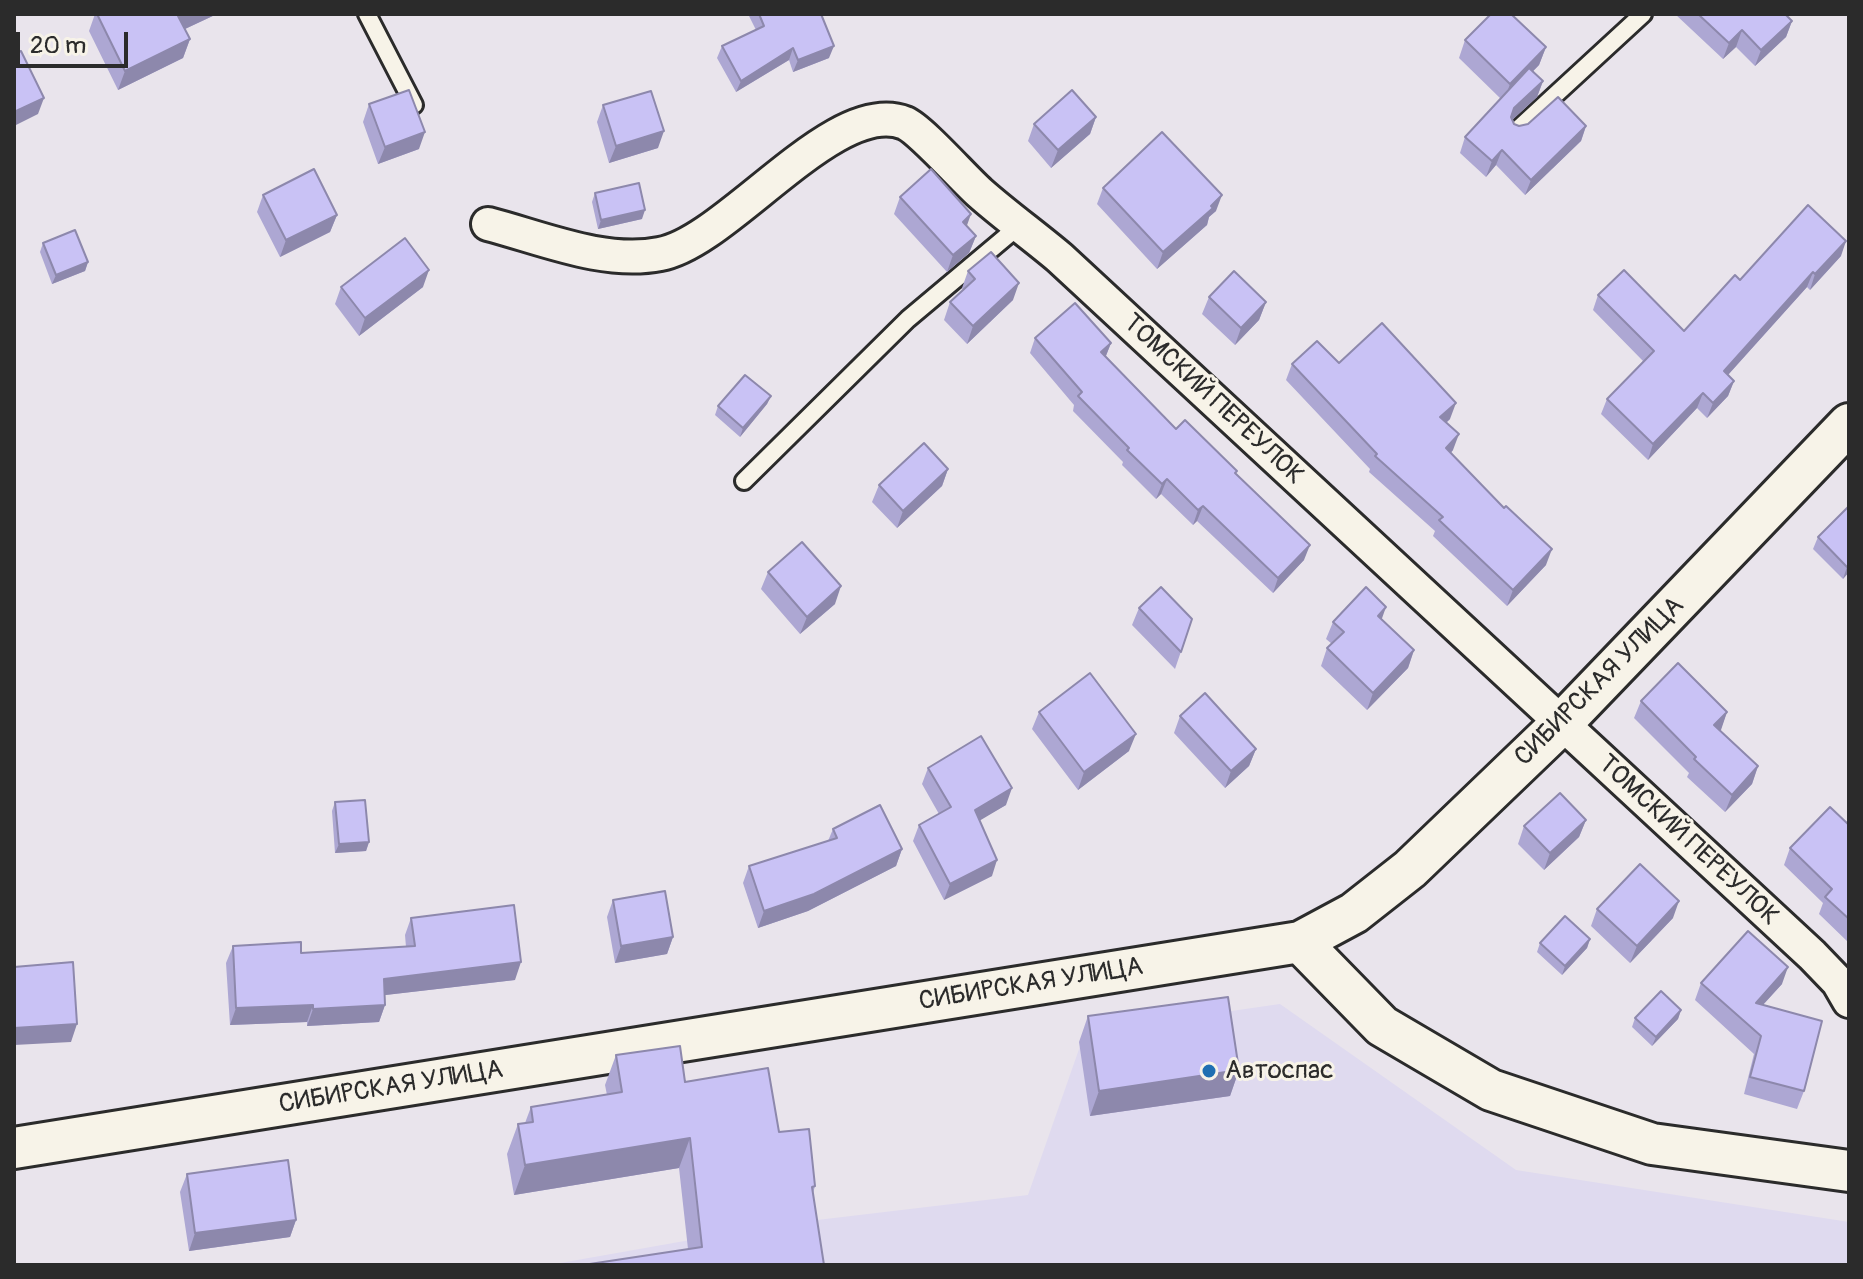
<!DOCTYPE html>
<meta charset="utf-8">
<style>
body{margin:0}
#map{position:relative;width:1863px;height:1279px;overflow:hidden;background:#e9e4ec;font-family:Pangolin,sans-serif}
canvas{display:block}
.frame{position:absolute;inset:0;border:16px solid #2b2b2b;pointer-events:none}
.scale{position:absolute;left:16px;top:32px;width:112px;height:36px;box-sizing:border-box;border:4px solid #2b2b2b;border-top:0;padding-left:10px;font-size:24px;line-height:28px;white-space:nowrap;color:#2b2b2b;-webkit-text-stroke:6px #f7f3e8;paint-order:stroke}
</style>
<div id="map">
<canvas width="1863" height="1279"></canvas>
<div class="frame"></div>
<div class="scale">20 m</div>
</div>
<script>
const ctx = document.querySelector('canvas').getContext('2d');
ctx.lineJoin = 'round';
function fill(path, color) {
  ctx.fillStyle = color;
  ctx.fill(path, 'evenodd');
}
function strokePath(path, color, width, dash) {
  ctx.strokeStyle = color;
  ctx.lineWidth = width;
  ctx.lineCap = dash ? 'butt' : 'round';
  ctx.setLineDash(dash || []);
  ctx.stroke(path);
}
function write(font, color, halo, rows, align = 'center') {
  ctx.font = font + ' Pangolin,sans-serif';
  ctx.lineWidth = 6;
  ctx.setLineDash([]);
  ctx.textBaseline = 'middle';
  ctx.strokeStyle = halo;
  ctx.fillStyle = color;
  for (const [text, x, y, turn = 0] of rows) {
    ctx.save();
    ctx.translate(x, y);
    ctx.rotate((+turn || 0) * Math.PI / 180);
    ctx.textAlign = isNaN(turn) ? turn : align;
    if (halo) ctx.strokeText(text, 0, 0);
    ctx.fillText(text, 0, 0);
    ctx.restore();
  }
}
fill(new Path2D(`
 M1280 1004 1516 1170 1849 1222V1265H549L775 1225 1028 1195 1085 1032Z`), '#dfdaef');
const service = new Path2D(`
 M367 14 414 105
 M1516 131 1643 14
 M744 481 908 319 1020 225`);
const minor = new Path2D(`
 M488 224C542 238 604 265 660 254 728 242 835 95 905 123 921 130 964 179 980 193 1006 216 1034 236 1060 258L1812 955 1838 982 1849 1001`);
const tertiary = new Path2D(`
 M1300 942 1382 1026 1491 1090 1652 1144 1849 1171
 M14 1148 1300 942 1354 913 1410 869 1561 724 1849 424`);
strokePath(service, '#2b2b2b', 22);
strokePath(minor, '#2b2b2b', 38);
strokePath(tertiary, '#2b2b2b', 46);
strokePath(service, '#f7f3e8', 16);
strokePath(minor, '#f7f3e8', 32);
strokePath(tertiary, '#f7f3e8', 40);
fill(new Path2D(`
 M95 14H217L185 29 190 39 183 58 118 90 89 31Z
 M748 14H824L821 15 829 58 793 72 789 60 736 92 717 58 722 46 756 30Z
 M1675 14H1785L1792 21 1786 37 1755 66 1736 47 1723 59Z
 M1465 40 1546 47 1539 65 1533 71 1543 81 1537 97 1512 120 1514 124 1519 126H1586L1581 141 1525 195 1496 165 1486 177 1460 153 1465 137 1501 99 1459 58Z
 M369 104 419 149 378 164 363 122Z
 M603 105 658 148 609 163 597 122Z
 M1096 117 1090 134 1051 168 1028 141 1034 124Z
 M1103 188 1216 211 1209 217 1207 225 1157 269 1097 204Z
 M595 193 642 219 598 229 592 202Z
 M263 195 337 215 330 232 280 257 257 212Z
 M900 197 967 226 976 236 969 253 947 272 894 214Z
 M43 243 88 262 85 271 52 284 40 252Z
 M1841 256 1810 290 1807 287 1728 375 1734 381 1728 396 1707 418 1697 408 1648 460 1601 414 1607 399 1643 361 1593 310 1598 295 1684 331 1740 280Z
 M968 271 1013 300 967 344 944 320 950 302 963 290 962 288Z
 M341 287H423L359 336 335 304Z
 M1209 297 1266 302 1259 320 1235 345 1202 314Z
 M1035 338 1111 343 1106 356 1176 429 1236 474 1304 560 1273 593 1197 521 1193 525 1161 494 1156 499 1122 465 1123 462 1073 411 1074 405 1030 353Z
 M1339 363 1450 419 1447 422 1453 450 1451 453 1546 565 1507 606 1433 536 1435 531 1369 472 1370 469 1286 380 1292 364Z
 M771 396 767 404 740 437 715 415 718 406Z
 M948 469 942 486 897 528 872 502 879 485Z
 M1849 506V572L1843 579 1813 549 1818 537Z
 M768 572 835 604 800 634 761 589Z
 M1139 608 1192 619 1175 669 1132 625Z
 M1382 619 1414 650 1408 668 1367 710 1321 666 1327 648 1332 644 1326 639 1333 622Z
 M1641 701 1727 712 1720 731 1758 766 1752 784 1725 812 1687 777 1689 773 1634 718Z
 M1039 712 1129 751 1078 790 1032 729Z
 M1180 716 1256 749 1249 766 1225 788 1174 733Z
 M928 768 1006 805 979 820 992 876 944 900 913 841 919 825 939 814 922 784Z
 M335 802 369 842 366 851 335 853 332 811Z
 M1586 820 1579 837 1544 870 1518 844 1524 826Z
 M1849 825V943L1819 914 1823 903 1784 865 1790 848Z
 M833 829 902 849 896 866 808 911 758 928 743 883 749 866 828 841Z
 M613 900 673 937 667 954 615 963 607 917Z
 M1597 909 1673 918 1630 963 1591 926Z
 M411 918 515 980 385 995V1005L379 1022 307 1026V1022L230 1025 226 963 233 946 301 953 406 947 405 935Z
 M1590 939 1587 948 1562 975 1537 952 1540 943Z
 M1701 983 1782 984 1763 1005 1804 1091 1797 1109 1744 1094 1754 1054 1695 1000Z
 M1681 1010 1678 1019 1652 1046 1632 1027 1635 1018Z
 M1088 1016 1239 1070 1230 1096 1090 1116 1079 1042Z
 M616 1055 685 1082 779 1132 815 1186 813 1193 824 1265 688 1249 679 1168 514 1195 507 1154 518 1124 525 1123 531 1107 607 1095 605 1085Z
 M187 1174 296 1220 290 1237 189 1251 180 1192Z`), '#ada7d3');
fill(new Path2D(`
 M183 14H217L172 35 178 16Z
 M1792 21 1786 37 1755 66 1761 50Z
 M1742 30 1736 47 1723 59 1729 43Z
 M190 39 183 58 118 90 125 71Z
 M834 46 829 58 793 72 798 60Z
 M1546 47 1539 65 1504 101 1510 84Z
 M793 48 789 60 736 92 741 81Z
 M1543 81 1537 97 1508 124 1514 108Z
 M44 98 38 114 14 126V112Z
 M1096 117 1090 134 1051 168 1058 150Z
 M1586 126 1581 141 1525 195 1531 180Z
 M664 131 658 148 609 163 616 146Z
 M425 132 419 149 378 164 385 147Z
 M1502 150 1496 165 1486 177 1492 161Z
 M1222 195 1216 211 1209 217 1207 225 1157 269 1163 252Z
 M645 210 642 219 598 229 601 220Z
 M971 214 965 231 963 222Z
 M337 215 330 232 280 257 286 240Z
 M976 236 969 253 947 272 953 255Z
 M1846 241 1841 256 1810 290 1815 274Z
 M88 262 85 271 52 284 56 275Z
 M429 270 423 287 359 336 365 318Z
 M1813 272 1807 287 1718 386 1724 371Z
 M1019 283 1013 300 967 344 973 326Z
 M1266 302 1259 320 1235 345 1241 328Z
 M1111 343 1105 358 1101 352Z
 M1734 381 1728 396 1707 418 1713 403Z
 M1703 393 1697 408 1648 460 1653 444Z
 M771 396 767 404 740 437 743 428Z
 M1456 403 1450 419 1435 433 1440 417Z
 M1459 434 1453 450 1440 464 1446 448Z
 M948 469 942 486 897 528 903 511Z
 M1167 479 1161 494 1156 499 1162 484Z
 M1203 506 1197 521 1193 525 1198 510Z
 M1310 545 1304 560 1273 593 1278 578Z
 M1552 549 1546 565 1507 606 1513 590Z
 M1849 565V572L1843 579 1847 567Z
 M841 586 835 604 800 634 807 617Z
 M1386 607 1380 624 1378 616Z
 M1414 650 1408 668 1367 710 1373 693Z
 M1727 712 1721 730 1708 742 1714 725Z
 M1136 734 1129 751 1078 790 1084 772Z
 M1256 749 1249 766 1225 788 1231 771Z
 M1758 766 1752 784 1725 812 1732 795Z
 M1012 788 1006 805 969 827 975 810Z
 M1586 820 1579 837 1544 870 1550 853Z
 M369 842 366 851 335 853 339 844Z
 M902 849 896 866 808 911 758 928 764 911Z
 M997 860 992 876 944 900 950 884Z
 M1679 901 1673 918 1630 963 1637 946Z
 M673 937 667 954 615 963 621 946Z
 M1590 939 1587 948 1562 975 1565 966Z
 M521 962 515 980 377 996 384 979Z
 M1788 967 1782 984 1749 1020 1756 1003Z
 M313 1005 307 1022 230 1025 236 1008Z
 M385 1005 379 1022 307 1026 313 1009Z
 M1681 1010 1678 1019 1652 1046 1656 1037Z
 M77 1024 71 1042 14 1045V1028Z
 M1239 1070 1230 1096 1090 1116 1099 1091Z
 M690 1138 679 1168 514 1195 525 1165Z
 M296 1220 290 1237 189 1251 195 1233Z`), '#8d88ac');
const building = new Path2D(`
 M97 14H183L178 16 190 39 125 71Z
 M759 14H821L834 46 798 60 793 48 741 81 722 46 764 26Z
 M1491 14H1511L1546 47 1510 84 1465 40Z
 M1698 14H1785L1792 21 1761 50 1742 30 1729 43Z
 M21 51 44 98 14 112V54Z
 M1529 68 1543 81 1514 108 1511 117 1514 124 1519 126 1528 124 1558 97 1586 126 1531 180 1502 150 1492 161 1465 137Z
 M409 90 425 132 385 147 369 104Z
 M1072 90 1096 117 1058 150 1034 124Z
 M651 91 664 131 616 146 603 105Z
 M1162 132 1222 195 1211 206 1213 208 1163 252 1103 188Z
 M314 169 337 215 286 240 263 195Z
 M931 169 971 214 963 222 976 236 953 255 900 197Z
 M639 183 645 210 601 220 595 193Z
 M1808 205 1846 241 1815 274 1813 272 1724 371 1734 381 1713 403 1703 393 1653 444 1607 399 1654 351 1598 295 1624 270 1684 331 1735 275 1740 280Z
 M75 230 88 262 56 275 43 243Z
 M405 238 429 270 365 318 341 287Z
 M991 252 1019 283 973 326 950 302 975 279 968 271Z
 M1234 271 1266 302 1241 328 1209 297Z
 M1075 303 1111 343 1101 352 1176 429 1185 420 1237 471 1235 473 1310 545 1278 578 1203 506 1198 510 1167 479 1162 484 1127 450 1129 448 1078 396 1082 392 1035 338Z
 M1382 323 1456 403 1440 417 1459 434 1446 448 1504 508 1506 506 1552 549 1513 590 1439 520 1443 517 1375 456 1377 454 1292 364 1317 341 1339 363Z
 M745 375 771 396 743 428 718 406Z
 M924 443 948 469 903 511 879 485Z
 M1849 506V565L1847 567 1818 537Z
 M802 542 841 586 807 617 768 572Z
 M1161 587 1192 619 1181 652 1139 608Z
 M1366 587 1386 607 1378 616 1414 650 1373 693 1327 648 1344 632 1333 622Z
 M1678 663 1727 712 1714 725 1758 766 1732 795 1694 759 1696 757 1641 701Z
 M1090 673 1136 734 1084 772 1039 712Z
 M1205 693 1256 749 1231 771 1180 716Z
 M981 736 1012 788 975 810 997 860 950 884 919 825 951 807 928 768Z
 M1560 793 1586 820 1550 853 1524 826Z
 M365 800 369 842 339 844 335 802Z
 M880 805 902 849 814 894 764 911 749 866 837 838 833 829Z
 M1830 807 1849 825V919L1825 897 1832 889 1790 848Z
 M1640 864 1679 901 1637 946 1597 909Z
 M665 891 673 937 621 946 613 900Z
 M514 905 521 962 384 979 385 1005 313 1009V1005L236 1008 233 946 301 942V953L415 946 411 918Z
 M1565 916 1590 939 1565 966 1540 943Z
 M1748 931 1788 967 1756 1003 1822 1021 1804 1091 1750 1077 1761 1036 1701 983Z
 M73 962 77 1024 14 1028V967Z
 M1661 991 1681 1010 1656 1037 1635 1018Z
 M1228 997 1239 1070 1099 1091 1088 1016Z
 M680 1046 685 1082 768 1068 779 1132 809 1129 815 1186 812 1187 824 1265H583L702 1247 690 1138 525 1165 518 1124 533 1122 531 1107 622 1092 616 1055Z
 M288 1160 296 1220 195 1233 187 1174Z`);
fill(building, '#c9c2f5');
strokePath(building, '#8d88ac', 2);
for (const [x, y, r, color] of [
 [1209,1071,8,"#1f6fb2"]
]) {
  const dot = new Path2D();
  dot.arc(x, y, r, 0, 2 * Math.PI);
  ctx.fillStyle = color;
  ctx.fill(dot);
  strokePath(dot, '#f7f3e8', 3);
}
write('26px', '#2b2b2b', '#f7f3e8', [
 ["ТОМСКИЙ ПЕРЕУЛОК",1213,400,43],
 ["СИБИРСКАЯ УЛИЦА",1600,682,-45],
 ["ТОМСКИЙ ПЕРЕУЛОК",1688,841,43],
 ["СИБИРСКАЯ УЛИЦА",1031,985,-9],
 ["СИБИРСКАЯ УЛИЦА",391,1088,-9]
]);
write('26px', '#2b2b2b', '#f7f3e8', [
 ["Автоспас",1225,1071]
], 'left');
</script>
